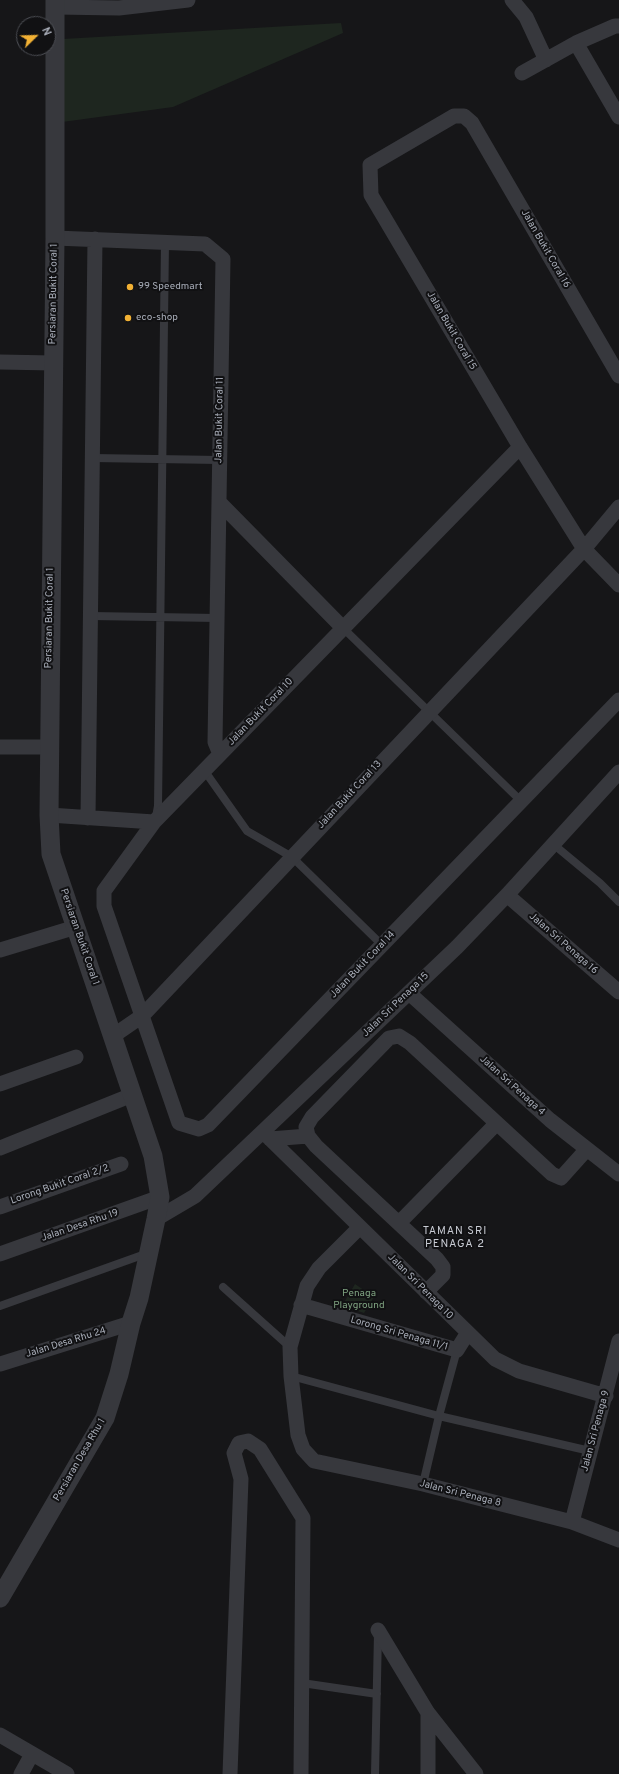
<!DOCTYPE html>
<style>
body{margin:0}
#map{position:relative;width:619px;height:1774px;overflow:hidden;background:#161618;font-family:Overpass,sans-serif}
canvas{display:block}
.north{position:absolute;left:16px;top:16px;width:40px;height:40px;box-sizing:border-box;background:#111113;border:1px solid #4d4f55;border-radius:50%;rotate:67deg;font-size:11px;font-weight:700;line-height:16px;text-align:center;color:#a8adb8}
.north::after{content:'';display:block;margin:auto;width:14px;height:18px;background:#f2b134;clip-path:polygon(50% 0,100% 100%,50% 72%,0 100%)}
</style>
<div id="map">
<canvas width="619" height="1774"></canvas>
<div class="north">N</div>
</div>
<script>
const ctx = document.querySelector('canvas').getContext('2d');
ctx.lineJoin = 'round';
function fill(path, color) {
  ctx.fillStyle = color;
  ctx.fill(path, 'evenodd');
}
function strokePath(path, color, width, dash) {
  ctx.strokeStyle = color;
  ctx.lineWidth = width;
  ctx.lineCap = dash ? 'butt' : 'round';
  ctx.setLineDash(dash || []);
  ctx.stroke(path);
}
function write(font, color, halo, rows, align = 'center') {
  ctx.font = font + ' Overpass,sans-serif';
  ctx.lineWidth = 4;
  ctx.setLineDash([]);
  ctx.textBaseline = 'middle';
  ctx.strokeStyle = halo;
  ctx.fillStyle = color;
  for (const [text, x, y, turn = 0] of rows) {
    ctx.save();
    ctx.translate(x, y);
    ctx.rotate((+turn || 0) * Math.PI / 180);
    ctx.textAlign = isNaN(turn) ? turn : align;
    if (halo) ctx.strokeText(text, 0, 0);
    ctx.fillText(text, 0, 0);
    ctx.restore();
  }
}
fill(new Path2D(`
 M341 23 343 33 173 107 62 122 63 39Z
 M355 1284 374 1297 364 1313 342 1306Z`), '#1e261f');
strokePath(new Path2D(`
 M93 458 219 460
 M91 616 217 618
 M343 628 521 801
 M204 770 247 831 292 857 382 945
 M156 817 158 806 165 242
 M553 844 600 883 619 902
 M223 1287 290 1347
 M0 1306 148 1253
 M291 1376 439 1416 590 1451
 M423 1484 439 1416 457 1350
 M302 1683 377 1694
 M375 1774 378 1633`), '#37383d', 8);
strokePath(new Path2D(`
 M512 0 526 17 546 60
 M55 7 119 8 188 0
 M576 43 619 117
 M522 73 576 43 615 26H619
 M55 238 205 244 223 259 215 742 220 754
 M0 362 53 363
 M619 376 472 123 464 116H454L370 165 371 195 520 447 584 549 619 585
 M520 447 154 822 104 891V906L179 1123 199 1129 208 1125 619 700
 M219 502 343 628
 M0 747H49
 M49 815 154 822
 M88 818 95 239
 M507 895 619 992
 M0 950 76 927
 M409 993 550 1120 619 1174
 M113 1036 142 1016 584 549 619 507
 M0 1084 76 1057
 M263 1132 495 1359 519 1371 606 1396
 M270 1139 308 1136
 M0 1148 132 1095
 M0 1207 121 1164
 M156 1219 195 1196 457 947 507 895 619 772
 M399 1223 496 1124
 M360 1227 319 1268 307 1286 290 1347 291 1376 298 1435 303 1449 314 1461 423 1484 572 1522 619 1540
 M0 1254 160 1197
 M426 1292 443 1275V1267L437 1259 316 1146 308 1136 306 1127 312 1117 389 1038 399 1036 410 1043 552 1174 561 1178 587 1149
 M301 1305 457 1350 467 1334
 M0 1364 131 1323
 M572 1522 619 1341
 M378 1630 428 1713 476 1774
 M428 1713V1774
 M0 1735 67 1774
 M21 1774 32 1754
 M230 1774 241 1479 234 1453 239 1443 248 1441 260 1449 303 1518 301 1774`), '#37383d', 15);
strokePath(new Path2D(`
 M0 1598 105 1418 119 1374 131 1323 139 1298 156 1219 160 1197 153 1156 51 854 49 815 55 238V0`), '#37383d', 19);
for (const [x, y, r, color] of [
 [130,287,4,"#f2b134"],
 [128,318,4,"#f2b134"]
]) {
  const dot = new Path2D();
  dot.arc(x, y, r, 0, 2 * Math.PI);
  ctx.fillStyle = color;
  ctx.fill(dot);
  strokePath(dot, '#111113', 1.5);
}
write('10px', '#a8adb8', '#111113', [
 ["Jalan Bukit Coral 16",545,249,60],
 ["Persiaran Bukit Coral 1",54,294,-89],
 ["Jalan Bukit Coral 15",451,331,60],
 ["Jalan Bukit Coral 11",220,420,-89],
 ["Persiaran Bukit Coral 1",50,618,-89],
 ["Jalan Bukit Coral 10",261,712,-46],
 ["Jalan Bukit Coral 13",350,795,-47],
 ["Persiaran Bukit Coral 1",79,937,71],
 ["Jalan Sri Penaga 16",563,944,41],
 ["Jalan Bukit Coral 14",363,965,-46],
 ["Jalan Sri Penaga 15",396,1005,-44],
 ["Jalan Sri Penaga 4",512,1086,42],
 ["Lorong Bukit Coral 2/2",60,1185,-19],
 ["Jalan Desa Rhu 19",80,1226,-19],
 ["Jalan Sri Penaga 10",420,1287,45],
 ["Lorong Sri Penaga 11/1",399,1334,16],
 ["Jalan Desa Rhu 24",66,1343,-17],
 ["Jalan Sri Penaga 9",596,1431,-75],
 ["Persiaran Desa Rhu 1",80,1460,-60],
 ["Jalan Sri Penaga 8",460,1494,14]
]);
write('10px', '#a8adb8', '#111113', [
 ["99 Speedmart",138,287],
 ["eco-shop",136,318]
], 'left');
write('10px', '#7fa381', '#111113', [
 ["Penaga",359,1294],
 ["Playground",359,1306]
]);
ctx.letterSpacing = '1px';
write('11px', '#c9ccd4', '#111113', [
 ["TAMAN SRI",455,1232],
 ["PENAGA 2",455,1245]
]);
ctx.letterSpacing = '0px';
</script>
